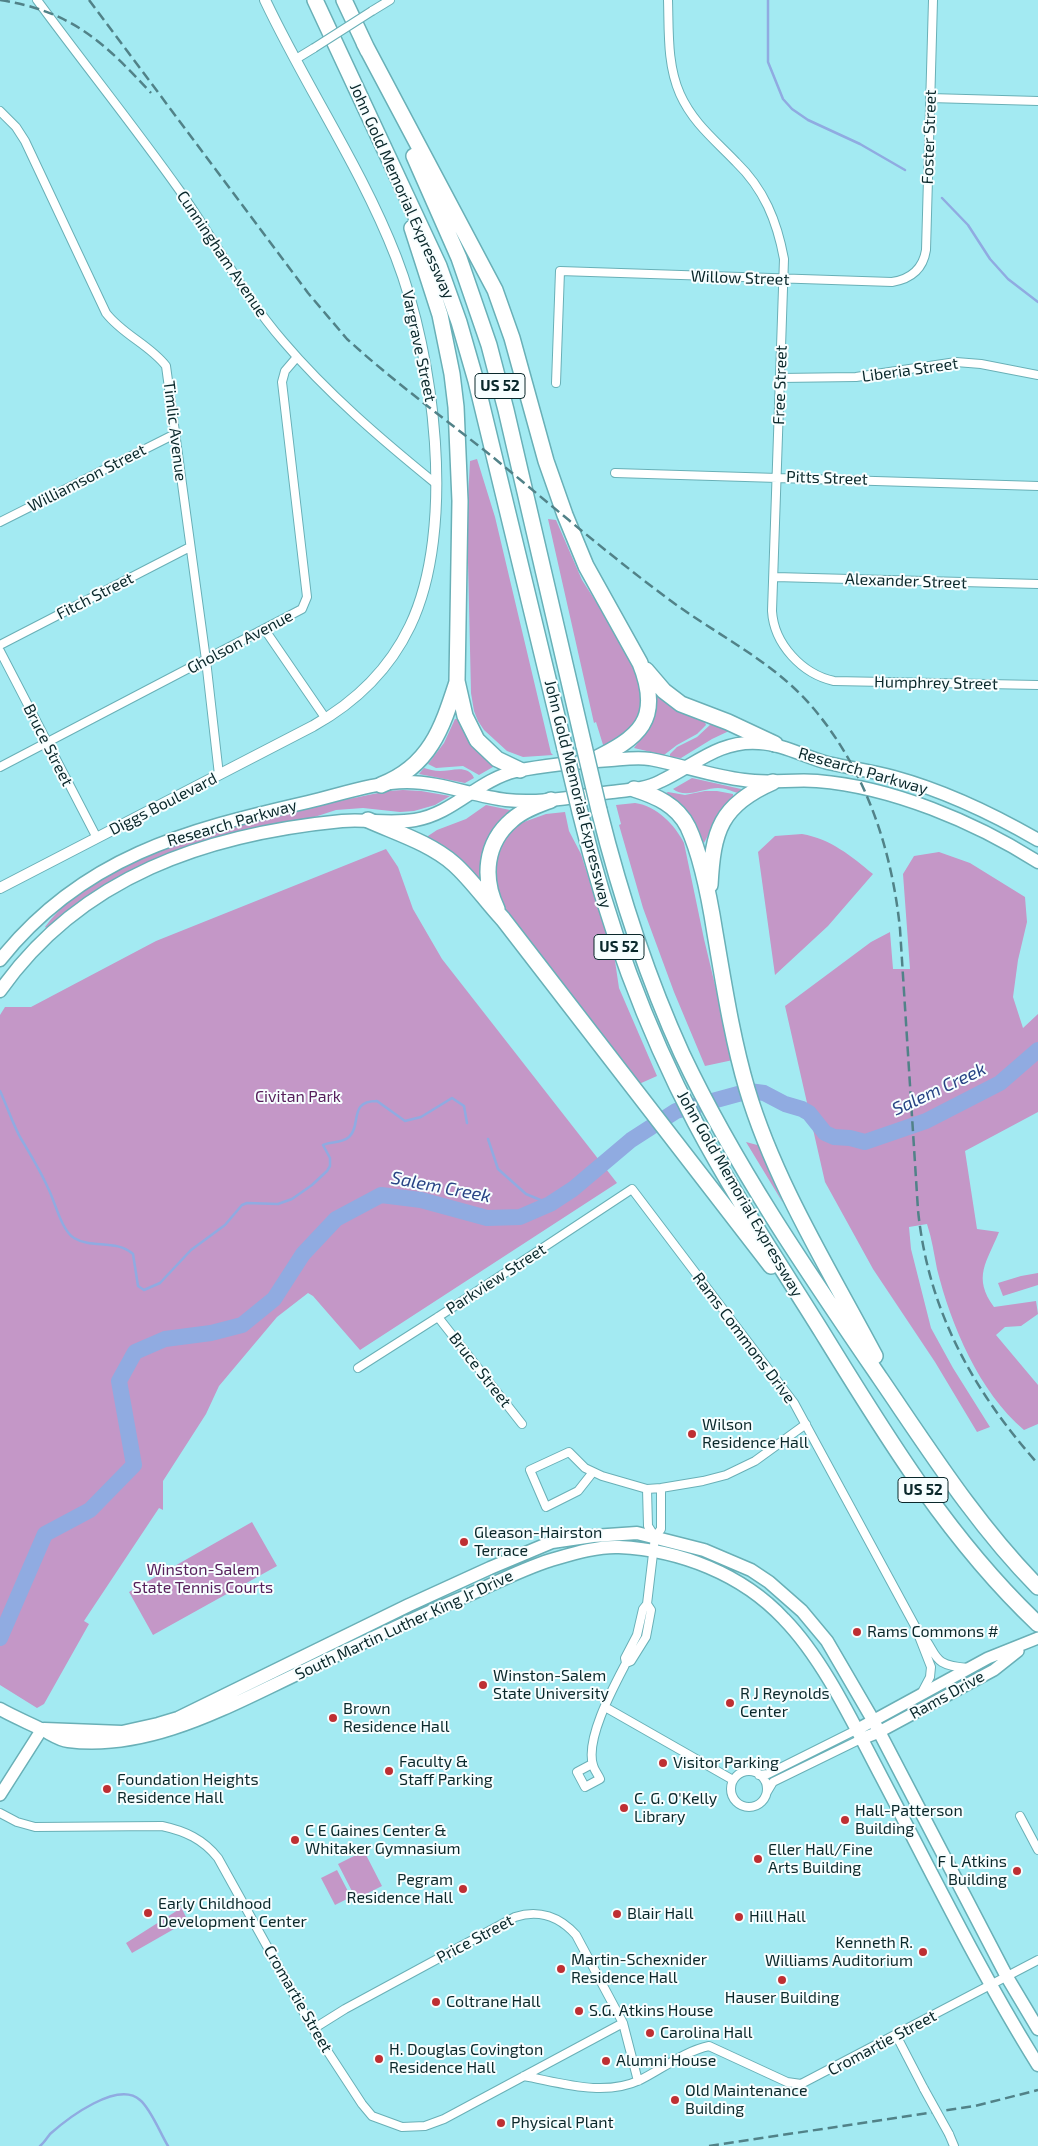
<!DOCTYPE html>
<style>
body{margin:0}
canvas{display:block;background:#a3eaf2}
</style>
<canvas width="1038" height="2146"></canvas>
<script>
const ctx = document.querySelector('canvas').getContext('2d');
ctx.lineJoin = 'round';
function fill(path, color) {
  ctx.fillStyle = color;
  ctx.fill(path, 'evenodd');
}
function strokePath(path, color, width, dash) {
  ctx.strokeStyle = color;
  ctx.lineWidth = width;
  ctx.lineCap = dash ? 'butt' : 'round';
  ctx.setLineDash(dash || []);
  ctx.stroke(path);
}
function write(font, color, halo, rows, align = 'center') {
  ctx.font = font + ' "Exo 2",sans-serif';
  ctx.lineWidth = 4;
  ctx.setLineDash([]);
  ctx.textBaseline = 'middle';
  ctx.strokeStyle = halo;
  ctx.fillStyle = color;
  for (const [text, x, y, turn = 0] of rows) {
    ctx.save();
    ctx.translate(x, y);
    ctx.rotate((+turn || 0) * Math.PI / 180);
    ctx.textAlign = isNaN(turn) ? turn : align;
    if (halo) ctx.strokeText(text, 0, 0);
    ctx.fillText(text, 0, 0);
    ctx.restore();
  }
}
fill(new Path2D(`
 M477 459 495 517 551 753 553 755 523 757 507 751 484 730 478 721 474 711 471 693 467 518 470 461Z
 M548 519 556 520 582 580 602 611 638 674 644 701 634 728 604 748 596 722 594 723Z
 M656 694 677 710 705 722 706 725 697 734 677 745 664 755 634 748 647 730Z
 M455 719H459C466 739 477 752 493 765V767L479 775 463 766 436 768 428 764 444 743Z
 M711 724 729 731 712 739 681 758 670 757V754L677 747 697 737Z
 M424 768C429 769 434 771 440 771 452 771 468 764 474 778L465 783 419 774Z
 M692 778 741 789 742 790 738 793C731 791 725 788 718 788 704 788 685 799 673 789Z
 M403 790 421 791 450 796 435 805 414 811 400 812 363 808 336 810 299 822 200 844 48 929 45 927C110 841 287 812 388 791Z
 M705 791H717L733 794V798L721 811 704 843 679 804 666 793 668 792 685 795Z
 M635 803C657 806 675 825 684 843L704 939 733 1060 705 1066 674 992 643 908 619 825 621 824 616 805Z
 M486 805 510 810 511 813 483 888 425 838 437 830 466 819Z
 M565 812 569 831 581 854 615 961 619 988 657 1076 639 1084 508 913 500 902 493 879 499 844 515 826 521 823 546 814Z
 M802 834C831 839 851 856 873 874L828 926 775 975 758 852 775 836Z
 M386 849 398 867 413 909 442 959 617 1183 360 1350 313 1296 308 1293 277 1317 219 1386 206 1414 163 1481V1510L159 1508 84 1621 89 1624 44 1704 37 1708 0 1685V1015L5 1007H31L156 941Z
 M939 852 970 863 1025 897 1027 922 1018 960 1013 997 1023 1028 1038 1014V1112L965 1151 977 1229 999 1232C987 1262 972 1277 994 1307L1036 1301 1038 1314 1021 1326 1005 1327 996 1335 1038 1385V1424L1024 1430C979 1392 951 1325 937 1269 934 1254 932 1239 927 1224L909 1227 911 1249 931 1328 953 1368 990 1427 977 1432 935 1362 873 1269 825 1182 785 1006 871 942 890 932 893 969H910L903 874 914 856Z
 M746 1142 761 1146 769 1172 783 1203Z
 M1038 1273V1285L1003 1296 998 1283 1021 1276Z
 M252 1522 277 1566 153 1635 129 1592Z
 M364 1851 382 1886 356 1899 338 1864Z
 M337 1870 351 1897 335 1905 321 1878Z
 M179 1903 188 1921 132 1953 126 1943 178 1910 176 1905Z`), '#c497c7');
strokePath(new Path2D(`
 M768 0V62L783 99 792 109 808 120 860 144 905 170
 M942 198 968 225 990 259 1008 279 1038 302
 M0 1091C7 1106 12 1122 20 1137 30 1154 40 1170 48 1188 55 1201 61 1230 74 1238 92 1249 116 1239 133 1254L138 1286 144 1290 160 1283 191 1250 225 1225 242 1205 247 1203 278 1204 292 1199 312 1185 327 1171 330 1166V1158L323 1145C330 1141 341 1144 349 1137 362 1125 348 1101 377 1101L405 1121 421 1117 452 1098 464 1106 467 1123
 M488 1139 498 1169 526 1194 550 1204
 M40 2146C44 2143 47 2138 50 2134 68 2118 118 2080 140 2100 151 2109 160 2133 168 2146`), '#90abe1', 2.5);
strokePath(new Path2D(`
 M0 1638 45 1534 90 1510 134 1465 119 1381 135 1352 165 1339 211 1333 242 1325 274 1299 303 1254 336 1219 381 1195 421 1200 487 1218 520 1217 550 1204 573 1189 631 1140 676 1111 749 1091 764 1093 785 1104 802 1109 809 1113 825 1133 834 1137 850 1138 865 1142 926 1121 1000 1083 1038 1050`), '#90abe1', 16);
const minor = new Path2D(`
 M37 0C84 64 134 126 180 191 215 240 243 295 283 341 327 393 382 440 435 483
 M668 0C669 31 667 65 680 94 693 123 715 140 736 162 764 189 777 221 784 259L772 611C774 644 802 674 834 681L1038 685
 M372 11 390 0
 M296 59 314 48
 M930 98 1038 101
 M0 111 16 127 25 141 106 313C123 335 150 345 166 366L206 660 219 775
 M780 378 856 377 956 362 981 364 1038 375
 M556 383 560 271 892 282C911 279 923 269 926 250L933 0
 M615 473 1038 486
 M0 522 175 434
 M775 577 1038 584
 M265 630 326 719
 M0 645 190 547
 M0 651 97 838
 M0 767 302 609 307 597 282 382 285 371 297 357
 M438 1317 522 1424
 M358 1368 438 1317 632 1189 794 1403 915 1626 931 1667 930 1677 921 1694
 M593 1472 578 1491 546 1507 530 1470 569 1452 585 1468 602 1476 647 1489 661 1488 703 1481 726 1475 755 1461 806 1424
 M647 1489 648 1526 655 1537
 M918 1630C940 1654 928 1665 968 1668
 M626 1663 631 1661 646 1637 651 1610 647 1604
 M605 1707 733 1780
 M592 1764 577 1772 585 1787 600 1779C598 1774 594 1770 593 1765 585 1739 614 1686 626 1663L625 1658 637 1635 643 1609 647 1604 655 1537 661 1529V1488
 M731 1789a18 18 0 1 1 36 0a18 18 0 1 1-36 0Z
 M759 1775 768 1774 856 1730
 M767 1792 773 1782 861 1739
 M0 1813 17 1822 35 1827 162 1826C185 1831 203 1839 218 1858L313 2029 362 2104 372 2116 402 2127 425 2126 444 2119 623 2023
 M1020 1816 1038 1850
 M313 2029 345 2009 515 1917C539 1909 560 1917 576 1935L623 2023 638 2081
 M896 2035 924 2089
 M524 2076C562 2083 604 2097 640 2080 662 2069 685 2051 709 2046L787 2082 801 2084 1038 1960
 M949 2134 954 2146`);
const tertiary = new Path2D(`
 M0 888 313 726C354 703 389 670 410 626 457 528 434 355 396 257 361 167 306 87 265 0`);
const secondary = new Path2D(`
 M856 1730 988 1658 1038 1638
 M861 1739 879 1732 994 1670 1018 1651
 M0 1795 42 1729`);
const primary = new Path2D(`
 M0 960C82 857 186 830 308 802 339 795 374 782 407 782 441 782 473 796 506 800 541 804 578 796 612 792 629 790 646 789 661 781 695 765 719 740 759 743 783 744 805 757 828 763 850 768 872 771 894 777 945 791 993 814 1038 840
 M0 991C81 876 207 834 342 821 366 819 391 824 415 820 453 814 478 780 516 771 546 765 579 762 611 760 624 759 637 757 650 759 682 765 712 776 744 780 768 784 792 779 817 781 892 787 975 822 1038 862
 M0 1709C14 1717 29 1723 43 1730 51 1734 59 1740 68 1741 139 1750 208 1717 270 1687 332 1657 394 1627 457 1600 488 1587 519 1570 551 1560 572 1554 597 1546 619 1547 680 1550 742 1574 784 1619 824 1660 854 1725 881 1776 932 1873 980 1972 1038 2065
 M44 1729 122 1732 158 1724 178 1718 409 1605 490 1568 552 1542 593 1536 637 1533 704 1550 751 1570 769 1582 802 1611 827 1641 873 1720 1007 1977 1038 2029`);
const motorway = new Path2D(`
 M315 0 439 266 459 322 476 381 565 749
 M344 0 368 51
 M364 43 495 290 512 338 546 461 565 515 586 566 640 663C663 720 639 738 591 761
 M414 156 459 258 489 345 506 410 584 746
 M412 228 440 315 452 374 456 407 460 501 457 681 465 716 477 740 497 759 520 770
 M646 670 664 691 681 704 728 722 775 744
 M381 785C430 766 442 728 457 682
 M634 789C656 796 677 805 688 827 702 857 710 901 715 933 724 985 732 1038 747 1089 775 1183 829 1269 875 1356
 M599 810C620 894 646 975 682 1054 736 1168 809 1274 880 1378 930 1451 976 1524 1038 1587
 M580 812C606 920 643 1023 695 1122 733 1194 779 1263 822 1332 886 1436 949 1540 1038 1624
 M368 820C397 833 430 843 454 864 472 880 486 901 503 919L771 1266
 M710 885C713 831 720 805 773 782
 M497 909C482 878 485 843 512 820 523 810 538 805 551 800`);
strokePath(minor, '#69b0b7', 10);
strokePath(tertiary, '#69b0b7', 12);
strokePath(secondary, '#69b0b7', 14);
strokePath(primary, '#69b0b7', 15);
strokePath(motorway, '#69b0b7', 18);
strokePath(minor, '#fff', 8);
strokePath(tertiary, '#fff', 10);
strokePath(secondary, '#fff', 11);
strokePath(primary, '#fff', 12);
strokePath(motorway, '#fff', 15);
strokePath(new Path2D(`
 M0 0C71 11 104 42 151 93
 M89 0 308 293 347 339C393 381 445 419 494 458 551 505 608 554 667 598 716 635 774 661 814 709 866 771 892 850 900 929L918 1210C928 1310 972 1389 1038 1464
 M709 2146 975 2106 1038 2090`), '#518288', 2.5, [10, 5]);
const minorBridge = new Path2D(`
 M314 48 372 11
 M924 2089 949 2134`);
const motorwayBridge = new Path2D(`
 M584 746 599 810
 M565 749 580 812`);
strokePath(minorBridge, '#69b0b7', 10, []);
strokePath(motorwayBridge, '#69b0b7', 18, []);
strokePath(minorBridge, '#fff', 8);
strokePath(motorwayBridge, '#fff', 15);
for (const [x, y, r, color] of [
 [692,1434,5,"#be2f33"],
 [464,1542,5,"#be2f33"],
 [857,1632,5,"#be2f33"],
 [483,1685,5,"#be2f33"],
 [730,1703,5,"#be2f33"],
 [333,1718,5,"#be2f33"],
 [663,1763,5,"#be2f33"],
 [389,1771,5,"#be2f33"],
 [107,1789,5,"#be2f33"],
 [624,1808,5,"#be2f33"],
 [845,1820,5,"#be2f33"],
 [295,1840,5,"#be2f33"],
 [758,1859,5,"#be2f33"],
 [1017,1871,5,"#be2f33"],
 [463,1889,5,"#be2f33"],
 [148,1913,5,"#be2f33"],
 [617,1914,5,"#be2f33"],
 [739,1917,5,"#be2f33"],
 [923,1952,5,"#be2f33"],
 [561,1969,5,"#be2f33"],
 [782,1980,5,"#be2f33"],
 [436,2002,5,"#be2f33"],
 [579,2011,5,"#be2f33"],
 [650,2033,5,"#be2f33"],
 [379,2059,5,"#be2f33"],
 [606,2061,5,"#be2f33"],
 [675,2100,5,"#be2f33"],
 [501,2123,5,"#be2f33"]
]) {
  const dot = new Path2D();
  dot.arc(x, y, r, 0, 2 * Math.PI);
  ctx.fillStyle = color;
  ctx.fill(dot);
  strokePath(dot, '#f7feff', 2);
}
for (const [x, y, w] of [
 [500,386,50],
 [619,947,50],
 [923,1490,50]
]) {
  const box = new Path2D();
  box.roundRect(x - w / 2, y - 12.5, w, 25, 4);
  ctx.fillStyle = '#f7feff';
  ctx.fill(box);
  strokePath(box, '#0a282b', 1);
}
write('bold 15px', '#0a282b', null, [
 ["US 52",500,386],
 ["US 52",619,947],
 ["US 52",923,1490]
]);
write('16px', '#0a282b', '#f7feff', [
 ["Foster Street",929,137,-88],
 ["John Gold Memorial Expressway",402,191,66],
 ["Cunningham Avenue",222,254,56],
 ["Willow Street",740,278,2],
 ["Vargrave Street",419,346,78],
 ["Liberia Street",910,370,-8],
 ["Free Street",780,385,-88],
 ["Timlic Avenue",175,431,83],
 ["Williamson Street",87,478,-27],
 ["Pitts Street",827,478,2],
 ["Alexander Street",906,581,2],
 ["Fitch Street",95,596,-27],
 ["Gholson Avenue",240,642,-28],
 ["Humphrey Street",936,683,1],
 ["Bruce Street",48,745,63],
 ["Research Parkway",863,771,16],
 ["John Gold Memorial Expressway",578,794,76],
 ["Diggs Boulevard",163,804,-27],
 ["Research Parkway",232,823,-16],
 ["John Gold Memorial Expressway",740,1194,60],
 ["Parkview Street",496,1279,-33],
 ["Rams Commons Drive",744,1338,53],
 ["Bruce Street",480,1370,52],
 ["South Martin Luther King Jr Drive",404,1625,-25],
 ["Rams Drive",947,1695,-29],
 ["Price Street",475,1939,-28],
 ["Cromartie Street",298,1999,60],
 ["Cromartie Street",882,2043,-28]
]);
write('16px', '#57205c', '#f7feff', [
 ["Civitan Park",298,1097],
 ["Winston-Salem",203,1570],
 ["State Tennis Courts",203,1588]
]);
write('16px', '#0a282b', '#f7feff', [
 ["Wilson",702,1425],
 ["Residence Hall",702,1443],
 ["Gleason-Hairston",474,1533],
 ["Terrace",474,1551],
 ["Rams Commons #",867,1632],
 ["Winston-Salem",493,1676],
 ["State University",493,1694],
 ["R J Reynolds",740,1694],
 ["Center",740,1712],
 ["Brown",343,1709],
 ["Residence Hall",343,1727],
 ["Faculty &",399,1762],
 ["Staff Parking",399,1780],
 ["Visitor Parking",673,1763],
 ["Foundation Heights",117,1780],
 ["Residence Hall",117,1798],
 ["C. G. O'Kelly",634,1799],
 ["Library",634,1817],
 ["Hall-Patterson",855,1811],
 ["Building",855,1829],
 ["C E Gaines Center &",305,1831],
 ["Whitaker Gymnasium",305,1849],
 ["Eller Hall/Fine",768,1850],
 ["Arts Building",768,1868],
 ["F L Atkins",1007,1862,"right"],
 ["Building",1007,1880,"right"],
 ["Pegram",453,1880,"right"],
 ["Residence Hall",453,1898,"right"],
 ["Early Childhood",158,1904],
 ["Development Center",158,1922],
 ["Blair Hall",627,1914],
 ["Hill Hall",749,1917],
 ["Kenneth R.",913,1943,"right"],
 ["Williams Auditorium",913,1961,"right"],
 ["Martin-Schexnider",571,1960],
 ["Residence Hall",571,1978],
 ["Hauser Building",782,1998,"center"],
 ["Coltrane Hall",446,2002],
 ["S.G. Atkins House",589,2011],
 ["Carolina Hall",660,2033],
 ["H. Douglas Covington",389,2050],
 ["Residence Hall",389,2068],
 ["Alumni House",616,2061],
 ["Old Maintenance",685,2091],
 ["Building",685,2109],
 ["Physical Plant",511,2123]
], 'left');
write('italic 18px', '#284485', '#f7feff', [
 ["Salem Creek",939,1089,-25],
 ["Salem Creek",441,1187,11]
]);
</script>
